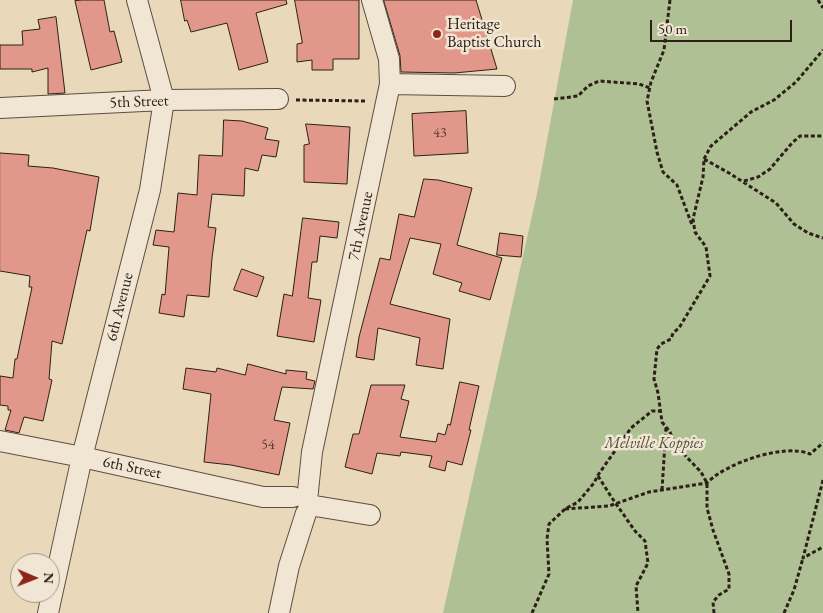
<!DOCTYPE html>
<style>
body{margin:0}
#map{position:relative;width:823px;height:613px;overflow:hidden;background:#ead8bb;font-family:"EB Garamond",serif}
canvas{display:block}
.north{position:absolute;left:10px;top:553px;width:50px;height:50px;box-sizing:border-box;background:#f1e6d3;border:1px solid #a29788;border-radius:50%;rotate:91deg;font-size:14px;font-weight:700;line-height:20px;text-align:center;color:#2c2018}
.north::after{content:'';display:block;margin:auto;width:18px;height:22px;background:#8f2418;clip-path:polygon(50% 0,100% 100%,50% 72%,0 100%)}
.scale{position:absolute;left:650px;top:20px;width:142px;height:22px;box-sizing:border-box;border:2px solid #2c2018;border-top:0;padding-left:6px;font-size:15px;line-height:18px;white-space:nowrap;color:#2c2018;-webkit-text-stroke:4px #f1e6d3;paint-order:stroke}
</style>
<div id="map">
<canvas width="823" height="613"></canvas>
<div class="north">N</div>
<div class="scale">50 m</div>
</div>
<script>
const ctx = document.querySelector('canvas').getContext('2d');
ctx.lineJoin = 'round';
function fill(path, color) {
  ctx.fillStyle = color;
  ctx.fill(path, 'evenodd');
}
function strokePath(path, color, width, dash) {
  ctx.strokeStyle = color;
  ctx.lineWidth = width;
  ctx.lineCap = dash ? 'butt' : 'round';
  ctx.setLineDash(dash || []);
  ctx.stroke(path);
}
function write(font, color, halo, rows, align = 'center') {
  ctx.font = font + ' "EB Garamond",serif';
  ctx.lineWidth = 5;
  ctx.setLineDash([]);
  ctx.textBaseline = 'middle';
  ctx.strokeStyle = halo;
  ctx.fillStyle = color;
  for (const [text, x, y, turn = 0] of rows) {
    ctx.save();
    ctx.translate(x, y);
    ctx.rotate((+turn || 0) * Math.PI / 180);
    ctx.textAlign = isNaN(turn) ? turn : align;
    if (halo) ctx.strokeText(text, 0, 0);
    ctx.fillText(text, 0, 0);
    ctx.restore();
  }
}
fill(new Path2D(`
 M573 0H823V613H443L538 189Z`), '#b0c095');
const building = new Path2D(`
 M83 0H104L110 32 114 31 122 62 91 70 75 1Z
 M181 0H286L287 4 256 13 268 62 239 70 227 23 191 32 187 20 185 21Z
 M295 0H359V59H333V70H312V60L297 62V44L302 43Z
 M384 0H476L497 69 454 73 401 72 400 56Z
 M56 17 65 93 48 94V68L32 72V69H0V45H23L22 31 40 29 38 20Z
 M466 111 468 153 414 156 412 114Z
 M224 120 242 121 268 128 265 139 279 141 276 157 262 155 258 171 245 168 244 196 212 194 208 227 216 228 212 258 209 297 187 295 184 317 159 313 162 294 165 295 169 247 153 245 156 230 174 232 178 193 197 195 199 155 222 156Z
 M306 124 350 127 347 184 304 182V145L309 144Z
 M0 153 29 155 28 166 53 168 99 177 90 231 87 230 62 344 52 341 49 379 52 380 43 421 24 417 19 433 5 430 11 410H8V406L0 405V376L13 378 15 359H17L32 287H29L30 276 0 271Z
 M424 179 438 180 472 188 457 245 502 258 490 300 459 291 462 283 433 274 441 244 410 238 390 304 450 319 443 369 416 365 420 338 378 328 374 360 356 357 359 337 380 258 390 260 399 214 414 217Z
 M303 218 339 222 337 238 320 236 317 262H312L308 298 321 300 314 342 277 336 284 294 292 296Z
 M500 233 523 236 521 257 497 255Z
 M242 269 264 277 257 297 234 290Z
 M248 364 286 374V370L307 372 306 379 315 381 313 389 282 387 274 420 290 423 279 475 231 465 204 462 211 394 183 389 186 368 216 372 217 368 245 375Z
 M460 382 479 386 469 430H471L462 465 447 461 445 471 429 467 432 456 401 452 400 456 377 453 372 474 345 467 353 434H359L371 385H405L401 399 409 401 400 437 436 442 438 433 445 435 448 424 450 425Z`);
fill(building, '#e1988a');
strokePath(building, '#2c2018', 1);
const minor = new Path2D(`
 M390 84 505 86
 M0 108 164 100 278 99
 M0 441 82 457 263 497H293
 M307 501 312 452 390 84 389 59 372 0
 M309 505 370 515
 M48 613 82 457 150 190 164 100 137 0
 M279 613 289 566 306 513`);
strokePath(minor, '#5c4e41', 22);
strokePath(new Path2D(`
 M670 0 664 50 651 82 647 101 657 152 663 172 677 185 692 225
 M818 0 823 8
 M554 99 578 96 588 86 599 81 639 84 650 88
 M296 100 367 101
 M704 159 711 146 751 112 774 100 796 82 823 50
 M744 181 758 177 770 169 792 143 800 136H823
 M598 476 612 498 635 531 645 541 648 563 636 586 638 613
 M823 480 803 558 823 547
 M662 490 666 427
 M565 509 609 506 649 492 707 483C726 463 784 443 810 454L823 443
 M532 613 549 574 547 539 549 524 565 509 578 502 594 483 598 475 631 428 652 411H661
 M714 613 713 602 719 595 729 589V574L713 530 707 508V483L701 472 675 445 670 432 662 422 658 393 654 379 657 349 661 344 671 339 673 333 679 328 710 276 706 247 695 232 693 219 703 177 704 159 729 173 776 203 794 224 808 233 823 238
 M784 613 794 590 803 558`), '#2c2018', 3, [4, 2.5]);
strokePath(minor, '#f1e6d3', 20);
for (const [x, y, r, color] of [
 [437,34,5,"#8f2418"]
]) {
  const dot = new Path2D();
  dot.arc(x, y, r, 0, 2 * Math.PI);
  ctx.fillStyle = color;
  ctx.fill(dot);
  strokePath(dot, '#f1e6d3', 2);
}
write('14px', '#593e34', null, [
 ["43",440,133],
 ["54",268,445]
]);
write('16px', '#2c2018', '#f1e6d3', [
 ["Heritage",447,25],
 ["Baptist Church",447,43]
], 'left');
write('16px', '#2c2018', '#f1e6d3', [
 ["5th Street",139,102,-2],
 ["7th Avenue",361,226,-78],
 ["6th Avenue",120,307,-76],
 ["6th Street",132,468,12]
]);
write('italic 16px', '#54503e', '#f1e6d3', [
 ["Melville Koppies",654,444]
]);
</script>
